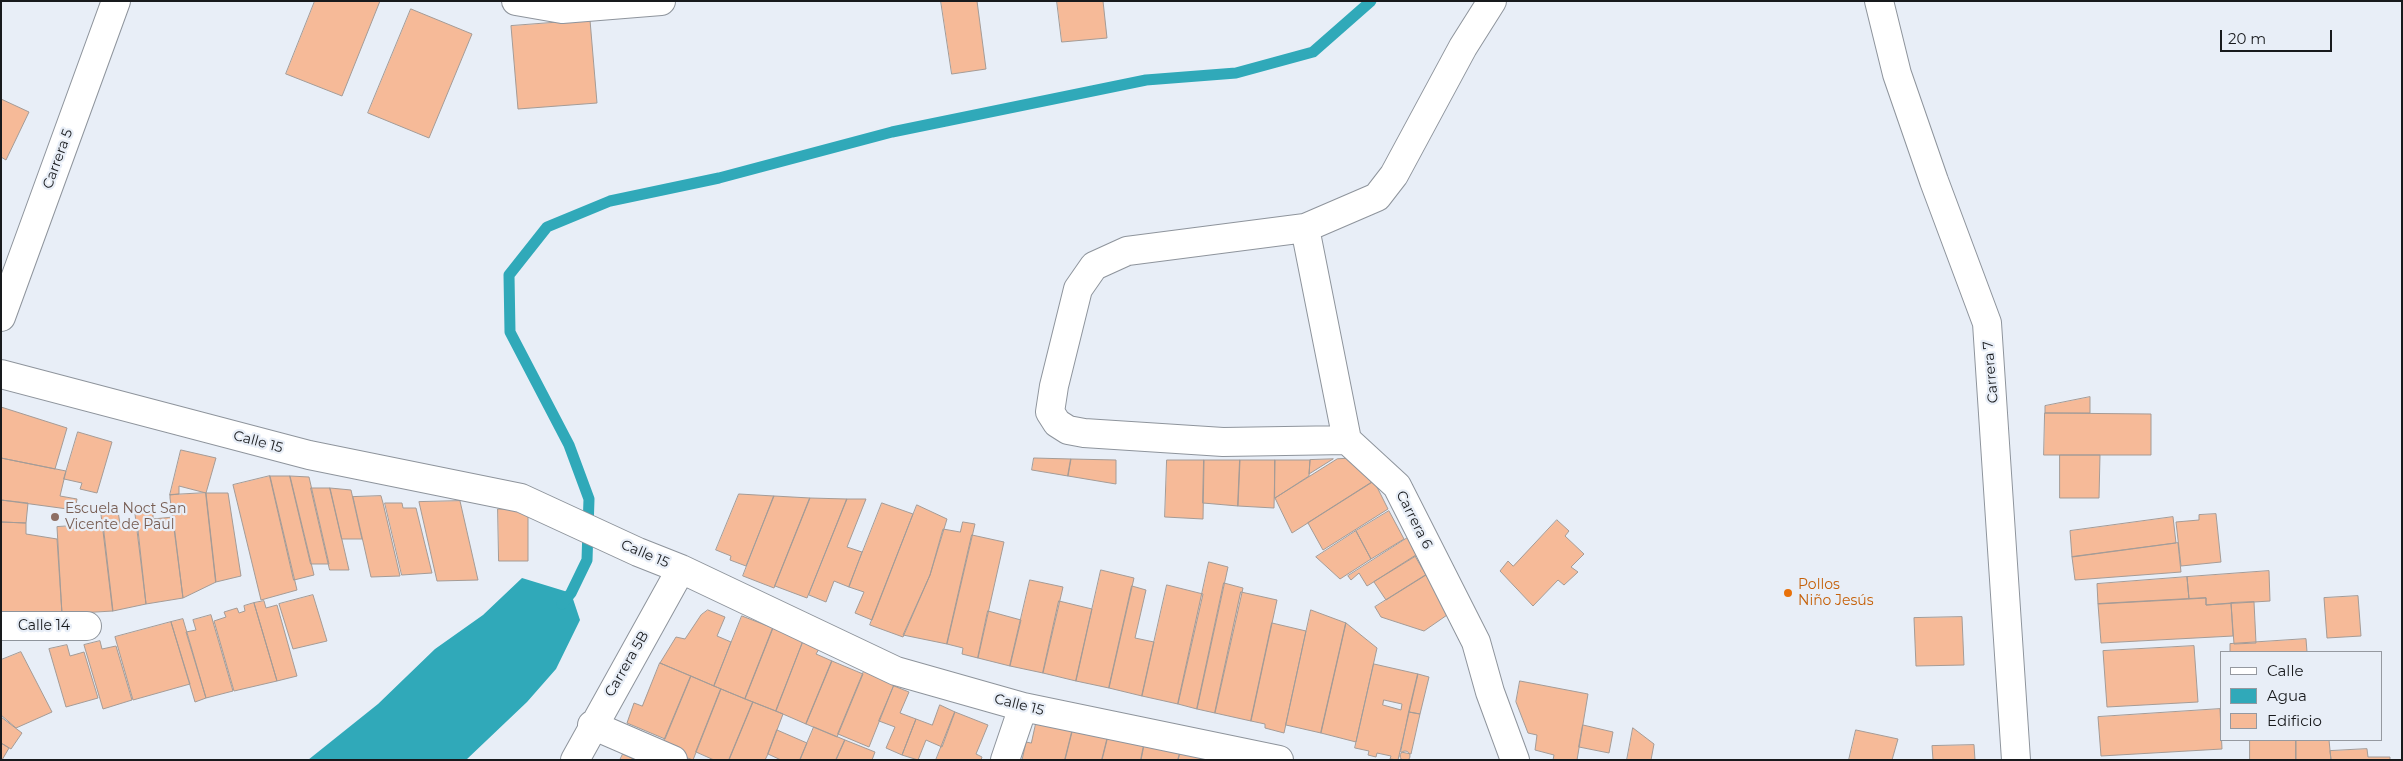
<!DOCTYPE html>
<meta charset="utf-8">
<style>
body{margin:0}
#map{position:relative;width:2403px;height:761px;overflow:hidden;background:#e8eef7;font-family:Montserrat,sans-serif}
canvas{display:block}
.frame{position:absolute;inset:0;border:2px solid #181a1d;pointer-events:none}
.legend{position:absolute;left:2220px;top:651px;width:162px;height:90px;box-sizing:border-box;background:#e8eef7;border:1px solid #9599a0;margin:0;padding:6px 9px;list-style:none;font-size:15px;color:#181a1d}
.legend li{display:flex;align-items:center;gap:10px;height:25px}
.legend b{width:25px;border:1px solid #9599a0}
.scale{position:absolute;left:2220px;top:30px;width:112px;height:22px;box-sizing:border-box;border:2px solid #181a1d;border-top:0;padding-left:6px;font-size:15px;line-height:18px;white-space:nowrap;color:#181a1d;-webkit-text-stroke:4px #e8eef7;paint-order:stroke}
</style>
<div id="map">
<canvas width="2403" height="761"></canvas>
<div class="frame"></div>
<ul class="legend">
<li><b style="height:6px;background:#fff"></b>Calle</li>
<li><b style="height:14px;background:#30a9b9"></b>Agua</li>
<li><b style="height:14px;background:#f6ba98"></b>Edificio</li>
</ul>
<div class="scale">20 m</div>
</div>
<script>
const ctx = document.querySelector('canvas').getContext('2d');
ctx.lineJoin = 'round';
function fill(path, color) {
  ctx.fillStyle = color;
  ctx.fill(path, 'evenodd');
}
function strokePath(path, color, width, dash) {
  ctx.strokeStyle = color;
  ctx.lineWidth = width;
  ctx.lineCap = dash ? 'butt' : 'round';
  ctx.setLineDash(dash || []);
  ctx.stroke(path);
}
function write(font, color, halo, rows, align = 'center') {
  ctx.font = font + ' Montserrat,sans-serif';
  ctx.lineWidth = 4.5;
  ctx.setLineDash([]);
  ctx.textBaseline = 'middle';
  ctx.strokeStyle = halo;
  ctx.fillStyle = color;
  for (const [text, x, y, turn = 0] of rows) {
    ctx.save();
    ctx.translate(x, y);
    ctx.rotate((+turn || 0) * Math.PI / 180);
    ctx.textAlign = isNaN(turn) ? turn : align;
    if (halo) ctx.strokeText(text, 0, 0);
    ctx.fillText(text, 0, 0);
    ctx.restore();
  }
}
fill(new Path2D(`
 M522 578 571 593 580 620 556 669 527 702 466 760H308L378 704 435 649 483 615Z`), '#30a9b9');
strokePath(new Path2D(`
 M562 604 571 593 587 560 589 499 569 445 510 332 509 275 547 227 610 201 719 178 892 132 1146 80 1236 73 1313 52 1371 1`), '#30a9b9', 11);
const building = new Path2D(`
 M315 1H380L342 96 286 74Z
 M941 1H977L986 69 952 74Z
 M1057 1H1103L1107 38 1062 42Z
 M411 9 472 34 429 138 368 113Z
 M590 20 597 103 518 109 511 26Z
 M1 99 29 112 6 160 1 157Z
 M2090 397V413H2045V406Z
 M1 407 67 428 55 469 1 458Z
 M2045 413 2151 414V455H2044Z
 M78 432 112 442 97 493 80 489 82 483 64 479Z
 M181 450 216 458 206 493 179 486V494L170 495Z
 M2060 455H2100L2099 498H2060Z
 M1 458 66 471 60 496 77 499 75 510 1 500Z
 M1034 458 1071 459 1068 476 1032 470Z
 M1359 458 1374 481 1292 533 1275 498 1337 459Z
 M1071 459 1116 460V484L1068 476Z
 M1333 459 1309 474 1310 460Z
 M1167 460H1204L1203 519 1165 517Z
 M1204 460H1240L1238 506 1203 503Z
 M1240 460H1275L1274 508 1238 506Z
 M1275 460H1310L1309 476 1275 498Z
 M270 476H290L314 575 294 580Z
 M270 476 297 590 261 600 233 485Z
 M290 476 309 477 329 564H311Z
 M1374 481 1388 509 1323 550 1308 523Z
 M311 488H330L349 570H330Z
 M330 488 351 490 362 539H342Z
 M206 493H228L241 576 216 582Z
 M206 493 216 582 183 598 170 498V495Z
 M739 494 774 496 746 566 730 560 731 556 716 550Z
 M381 496 383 503 400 576 371 577 353 497Z
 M774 496 810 498 774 588 743 576Z
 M810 498 847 499 807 598 775 586Z
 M847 499H866L847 547 862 552 849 587 834 581 826 602 809 595Z
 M1 500 28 503 26 523 1 522Z
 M460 501 478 580 437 581 419 502Z
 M385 503H402L403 508H416L432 573 402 575Z
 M882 503 913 514 872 620 855 613 864 592 849 587Z
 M917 505 947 519 930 575 903 637 870 625Z
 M498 509H528V561H499Z
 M101 511H118L120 524 137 521 146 604 113 611Z
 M1389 511 1404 539 1371 559 1356 531Z
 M153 513V519L173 517 183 598 146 604 135 514Z
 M2216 514 2221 562 2181 566 2176 522 2199 520V515Z
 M2173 517 2176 543 2072 557 2070 531Z
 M1557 520 1569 531 1565 536 1584 554 1571 567 1578 572 1564 585 1558 580 1533 606 1500 571 1508 561 1513 566Z
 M1 522 26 523V534L57 539 62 614 1 616Z
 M963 522 975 524 947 644 903 635 930 575 943 529 960 532Z
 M103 524 113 611 62 614 57 527Z
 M1356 531 1371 559 1340 579 1316 557Z
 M972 535 1004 542 978 658 962 654 963 648 947 644Z
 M1409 537 1419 554 1367 586 1359 573 1351 580 1348 576Z
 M2178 543 2181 572 2075 580 2072 557Z
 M1415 556 1426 575 1386 600 1374 582Z
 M1209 562 1228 567 1197 709 1178 704Z
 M1101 570 1134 578 1109 688 1076 681Z
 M2269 571 2270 601 2206 605V598L2189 599 2187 577Z
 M1426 575 1450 613 1424 631 1381 617 1375 607Z
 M2187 577 2189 599 2098 604 2097 584Z
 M1030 580 1063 587 1043 673 1010 666Z
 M1224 583 1243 588 1215 713 1197 709Z
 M1167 585 1203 594 1178 704 1142 696Z
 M1132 586 1146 590 1135 638 1154 642 1142 696 1109 688Z
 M1241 592 1277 600 1251 721 1215 713Z
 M313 595 327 641 293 649 279 604Z
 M2358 596 2361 636 2327 638 2324 598Z
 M2206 598V605L2231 603 2233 636 2101 643 2098 604Z
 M264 601 266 608 277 605 297 676 277 681 254 603Z
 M1059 601 1092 609 1076 681 1043 673Z
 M2254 602 2256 643 2234 644 2231 603Z
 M254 603 277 681 234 691 214 621 226 617 224 612 237 608 239 613 245 611 244 606Z
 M708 610 725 617 717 636 731 642 714 686 660 663 676 637 685 639 701 615Z
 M1311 610 1346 623 1321 733 1286 725Z
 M988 611 1021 620 1010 666 978 658Z
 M211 615 233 691 206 698 186 632 196 630 193 620Z
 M742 616 773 628 745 699 714 686Z
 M1962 617 1964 665 1916 666 1914 618Z
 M183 619 206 698 195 702 171 622Z
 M171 622 190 684 133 700 115 637Z
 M1272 623 1306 631 1284 733 1265 728V724L1251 721Z
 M1346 623 1377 648 1356 742 1321 733Z
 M773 628 803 641 776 711 745 699Z
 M2306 639 2307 652H2230V644Z
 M100 641 102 649 116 646 132 700 103 709 84 645Z
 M803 642 819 649 816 654 832 661 806 724 776 711Z
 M67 645 70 656 84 652 98 698 66 707 49 649Z
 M2194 646 2198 702 2107 707 2103 651Z
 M21 652 52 712 16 728 1 715V660Z
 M832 661 863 674 837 737 806 724Z
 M660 663 691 676 665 739 627 723 634 703 642 706Z
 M867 664 897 677 869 747 838 734Z
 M1374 664 1418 674 1398 760 1390 759 1391 756 1377 753 1376 757 1368 755 1369 751 1355 748ZM1384 700 1402 704 1401 710 1383 705Z
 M1418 674 1429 677 1420 714 1409 712Z
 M691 676 721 689 693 760 661 748Z
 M1520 681 1588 694 1577 760H1553L1554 755 1535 750 1537 735 1528 733 1516 702Z
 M894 686 909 692 900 713 916 719 902 755 886 748 895 727 879 721Z
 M721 689 753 702 729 760H714L696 752Z
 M753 702 783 714 768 754 765 760H729Z
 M940 705 955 712 942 747 926 740 918 760 902 755 916 719 932 725Z
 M2220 709 2222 749 2101 756 2098 717Z
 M955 712 988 725 976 754 982 757 981 760H936Z
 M1409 712 1420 714 1411 754 1401 752Z
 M1 717 22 733 11 749 1 743Z
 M1037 719 1073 728 1065 760H1022L1026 742 1031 743Z
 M1583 725 1613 732 1609 753 1579 747Z
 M814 727 845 740 836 760H800Z
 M1073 728 1108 736 1102 760H1065Z
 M1633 728 1654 744 1651 760H1627Z
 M777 730 807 743 800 760H781L768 754Z
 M1856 730 1898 739 1892 760H1849Z
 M1108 736 1144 745 1141 760H1102Z
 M845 740 875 752 872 760H836Z
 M2250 740H2296V760H2250Z
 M2296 740H2329L2331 760H2296Z
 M1 743 9 748 2 760H1Z
 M1144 745 1180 753 1178 760H1141Z
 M1974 745 1975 760H1933L1932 746Z
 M2367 749 2368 757H2390V760H2331L2330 751Z
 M1400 756a5 5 0 1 1 10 0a5 5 0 1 1-10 0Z
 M1180 753 1209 760H1178Z
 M623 754 636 760H620Z`);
fill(building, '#f6ba98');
strokePath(building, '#a49b96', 1);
const minor = new Path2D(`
 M516 1 562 9 661 1
 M1879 1 1897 74 1934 181 1987 323 2016 760
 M1305 228 1347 440 1397 486 1476 642 1490 692 1515 760
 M1 317 116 1
 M1 374 309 455 521 498 638 552 681 569 896 671 1023 707 1279 760
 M1347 440 1223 442 1084 433 1068 430 1057 423 1050 412 1054 386 1078 289 1094 266 1127 251 1305 228 1377 197 1394 175 1463 47 1492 1
 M1 626H87
 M592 725 673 760
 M575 760 681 569
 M1005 760 1023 707`);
strokePath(minor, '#8e949c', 30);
strokePath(minor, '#fff', 28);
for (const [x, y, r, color] of [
 [55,517,5,"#8d6e63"],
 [1788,593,5,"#e8710a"]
]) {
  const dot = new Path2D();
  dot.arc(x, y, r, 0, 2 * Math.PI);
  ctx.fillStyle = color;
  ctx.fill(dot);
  strokePath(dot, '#e8eef7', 2);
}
write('14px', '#181a1d', '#e8eef7', [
 ["Carrera 5",58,159,-70],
 ["Carrera 7",1991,372,-95],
 ["Calle 15",258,442,15],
 ["Carrera 6",1414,520,63],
 ["Calle 15",645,554,23],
 ["Calle 14",44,626],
 ["Carrera 5B",627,664,-60],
 ["Calle 15",1019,705,14]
]);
write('14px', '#785e54', '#e8eef7', [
 ["Escuela Noct San",65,509],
 ["Vicente de Paul",65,525]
], 'left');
write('14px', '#c56008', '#e8eef7', [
 ["Pollos",1798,585],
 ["Niño Jesús",1798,601]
], 'left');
</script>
